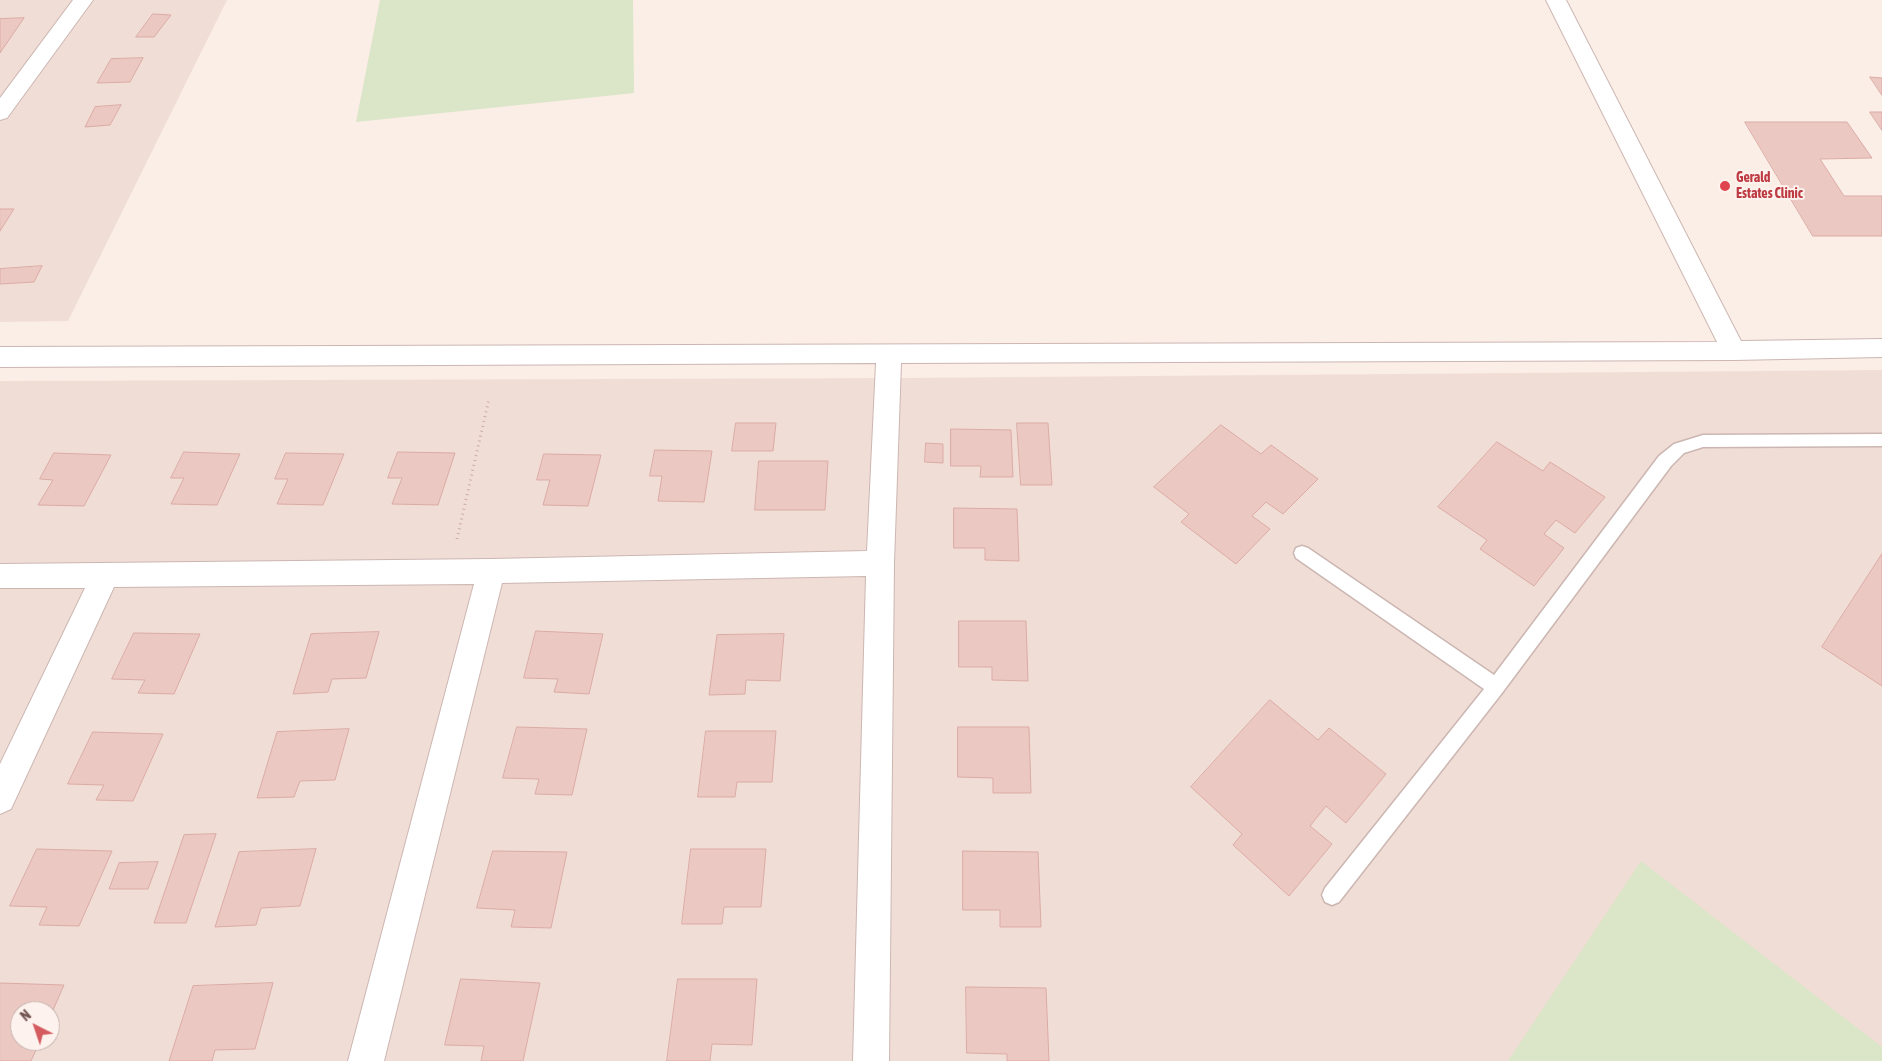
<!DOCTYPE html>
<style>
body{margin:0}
#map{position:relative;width:1882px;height:1061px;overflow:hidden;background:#faeee7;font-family:"Asap Condensed",sans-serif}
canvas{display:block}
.north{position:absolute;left:10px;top:1001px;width:50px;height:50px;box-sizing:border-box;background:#fdf2ed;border:1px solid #c5b2ae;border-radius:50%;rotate:319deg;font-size:14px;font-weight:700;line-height:20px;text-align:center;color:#70524f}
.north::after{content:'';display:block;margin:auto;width:18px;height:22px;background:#d45b60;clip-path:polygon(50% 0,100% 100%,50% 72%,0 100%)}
</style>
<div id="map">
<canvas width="1882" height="1061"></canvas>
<div class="north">N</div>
</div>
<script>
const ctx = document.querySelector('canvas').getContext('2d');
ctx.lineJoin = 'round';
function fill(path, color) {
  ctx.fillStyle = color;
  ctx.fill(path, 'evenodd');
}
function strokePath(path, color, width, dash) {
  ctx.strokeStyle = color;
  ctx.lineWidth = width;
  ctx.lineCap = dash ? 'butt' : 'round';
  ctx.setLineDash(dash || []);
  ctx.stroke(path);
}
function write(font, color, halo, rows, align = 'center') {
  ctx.font = font + ' "Asap Condensed",sans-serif';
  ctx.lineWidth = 4;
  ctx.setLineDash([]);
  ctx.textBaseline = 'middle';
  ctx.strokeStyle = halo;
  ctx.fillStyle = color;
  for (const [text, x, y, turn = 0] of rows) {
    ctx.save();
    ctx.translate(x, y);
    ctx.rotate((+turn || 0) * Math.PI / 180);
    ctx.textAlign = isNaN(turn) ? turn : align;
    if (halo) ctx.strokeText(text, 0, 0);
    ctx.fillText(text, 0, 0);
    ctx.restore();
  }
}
fill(new Path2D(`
 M0 0H227L68 321 0 322Z
 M1882 370V1061H0V381L904 378ZM20 1011H50V1041H20Z`), '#f0ded6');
fill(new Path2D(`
 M380 0H633L634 93 356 122Z
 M1641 861 1882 1047V1061H1508Z`), '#dbe5c7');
const building = new Path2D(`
 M153 14 171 15 154 37H136Z
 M24 18 0 53V19Z
 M143 58 130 82 97 83 111 59Z
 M1870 77 1882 78V95Z
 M121 105 110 125 85 127 95 107Z
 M1870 112H1882V130Z
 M1745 122H1847L1872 158 1820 159 1844 196H1882V236H1813Z
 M0 209H14L0 231Z
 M42 266 34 282 0 284V269Z
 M736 423H776L773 451H732Z
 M1017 423H1048L1052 485H1021Z
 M1221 425 1261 454 1271 445 1318 479 1283 514 1266 502 1252 516 1270 529 1236 564 1181 522 1189 514 1154 487Z
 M951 429 1011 430 1013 477H980L981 466H951Z
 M1497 442 1543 471 1550 462 1605 497 1575 533 1556 520 1544 534 1564 548 1534 586 1480 549 1487 540 1438 507Z
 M926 443 943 444V463L925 462Z
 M655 450 712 451 704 502 658 501 662 476H650Z
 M184 452 240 454 217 505 171 504 184 478H171Z
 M398 452 455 453 438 505 392 504 402 478H388Z
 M54 453 111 455 84 506 38 505 53 480 40 479Z
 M286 453 344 454 323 505 277 504 288 479H275Z
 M544 454 601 455 588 506 543 505 550 480H537Z
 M759 461H828L825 510H755Z
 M954 508 1017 509 1019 561 985 560V548H954Z
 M1882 554V686L1822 647Z
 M959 621H1026L1028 681 992 680V667H959Z
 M536 631 603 634 589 694 554 692 558 679 524 678Z
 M379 632 366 678 332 679 328 692 293 694 311 634Z
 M134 633 200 634 174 694 138 693 145 680 112 679Z
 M784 634 780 681 746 680 745 694 709 695 717 635Z
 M1270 700 1318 740 1329 728 1386 774 1346 823 1326 806 1310 826 1332 844 1289 896 1233 845 1242 834 1191 787Z
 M517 727 587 729 572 795 535 794 539 779 503 778Z
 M958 727H1029L1031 793H993V778L958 777Z
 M349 729 335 780 300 781 294 797 257 798 277 732Z
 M706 731H776L772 782H737L735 797H698Z
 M93 732 163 734 133 801 96 800 104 785 68 784Z
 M216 834 186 923H154L184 835Z
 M37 849 112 851 79 926 39 925 47 907 10 906Z
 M316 849 300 906 261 908 256 925 215 927 239 852Z
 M691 849H766L761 907H724L722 924H682Z
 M493 851 567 852 551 928 511 927 515 910 477 908Z
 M963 851 1038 852 1041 927H1000V910H963Z
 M158 862 148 889H109L119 863Z
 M461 979 540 983 523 1061H481L484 1046 445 1045Z
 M678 979H757L752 1045 712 1044 710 1061H667Z
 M0 983 64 985 50 1017V1011H20V1041H40L31 1061H0Z
 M273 983 255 1049 215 1050 212 1061H169L193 986Z
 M966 987 1046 988 1049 1061H1007V1054L967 1053Z`);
fill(building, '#ecc8c2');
strokePath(building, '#dcaba5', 1);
const lane = new Path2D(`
 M1882 434V446L1703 447 1684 453 1671 466 1502 693 1339 902 1332 905 1325 902 1322 895 1325 888 1484 689 1296 558 1294 553 1296 548 1302 546 1308 548 1494 675 1659 456 1674 444 1703 435Z`);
const street = new Path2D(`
 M73 0H93L7 118 0 120V98Z
 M1546 0H1566L1741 341 1882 339V357L1734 360 901 363 894 563 889 1061H853L866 576 502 583 384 1061H348L474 584 114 587 11 809 0 814V764L85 588H0V564L491 559 867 551 876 363 0 367V347L1717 342Z`);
strokePath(lane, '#ccb6b2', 3);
strokePath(street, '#ccb6b2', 2);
strokePath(new Path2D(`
 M457 539 489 399`), '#d0aba5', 3, [1, 4]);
fill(lane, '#fff');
fill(street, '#fff');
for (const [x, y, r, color] of [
 [1725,186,6,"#e0444e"]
]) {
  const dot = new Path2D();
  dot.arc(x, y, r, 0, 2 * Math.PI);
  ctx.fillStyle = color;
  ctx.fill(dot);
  strokePath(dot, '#fdf2ed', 2);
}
write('bold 14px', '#be3a42', '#fdf2ed', [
 ["Gerald",1736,178],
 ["Estates Clinic",1736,194]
], 'left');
</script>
